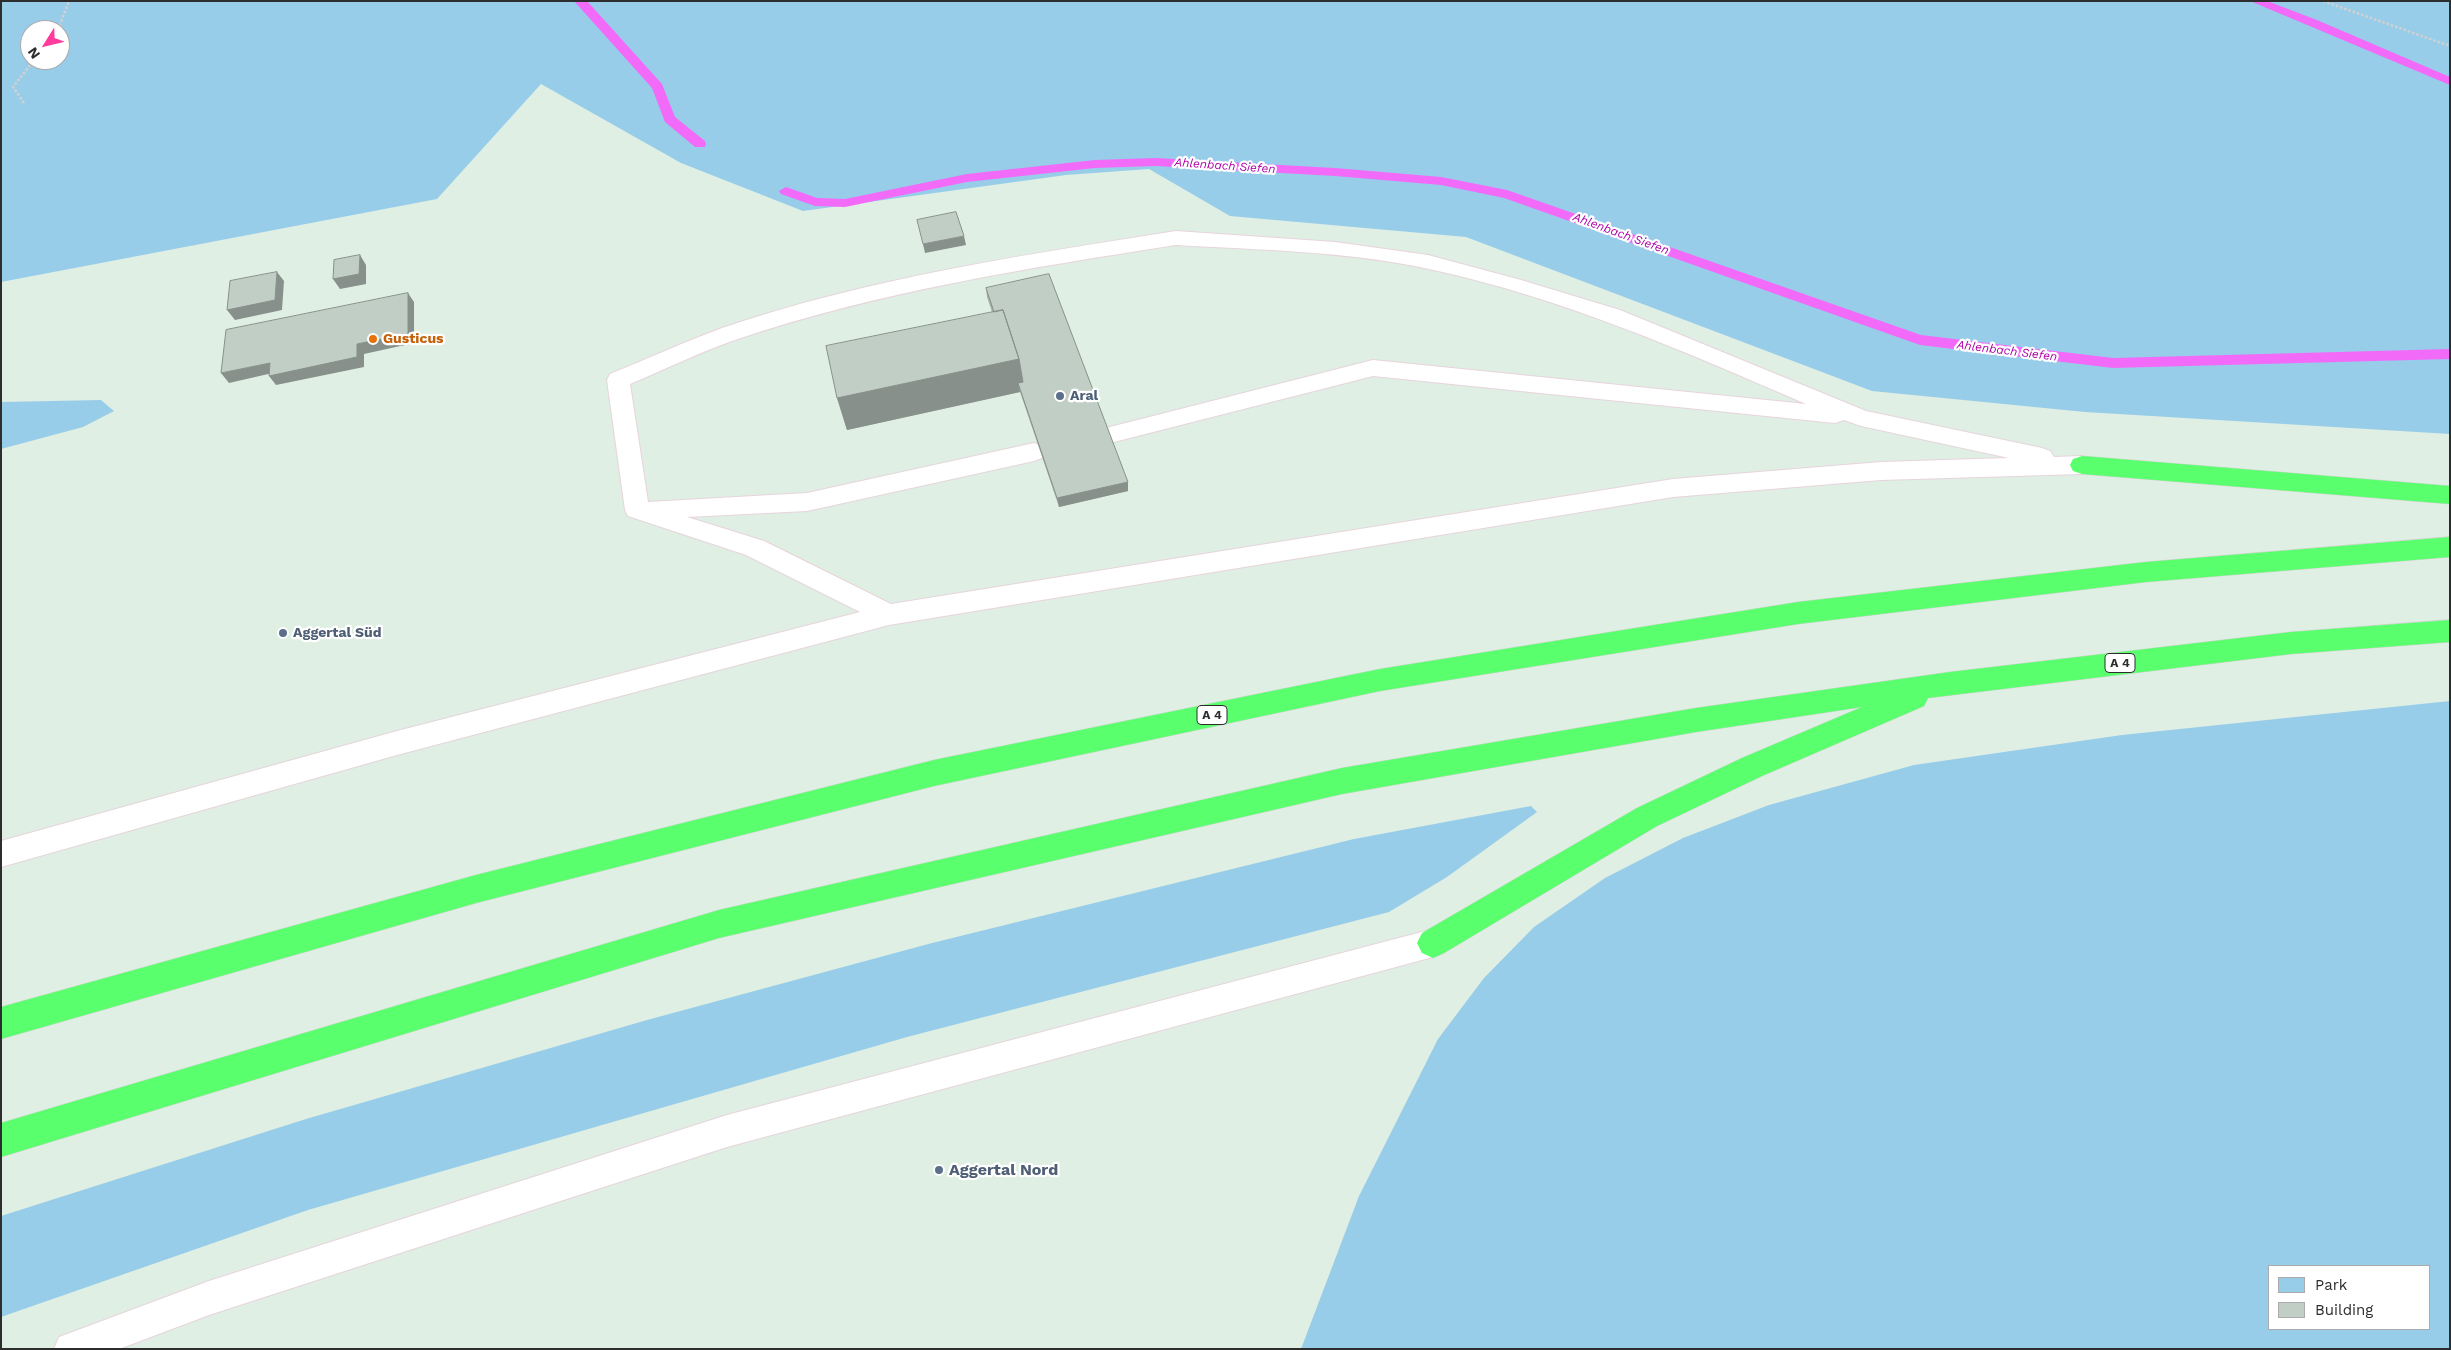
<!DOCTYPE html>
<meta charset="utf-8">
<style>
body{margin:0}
#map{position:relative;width:2451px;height:1350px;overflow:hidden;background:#dfefe3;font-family:"Work Sans",sans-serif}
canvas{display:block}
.frame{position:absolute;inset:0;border:2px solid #2d2d2d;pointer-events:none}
.legend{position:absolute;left:2268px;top:1265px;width:162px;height:65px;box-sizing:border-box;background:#fff;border:1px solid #ababab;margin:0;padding:6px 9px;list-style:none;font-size:15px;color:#2d2d2d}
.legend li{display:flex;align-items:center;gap:10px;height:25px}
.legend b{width:25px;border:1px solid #ababab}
.north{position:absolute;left:20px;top:20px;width:50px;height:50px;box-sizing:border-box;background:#fff;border:1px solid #ababab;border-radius:50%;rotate:234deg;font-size:14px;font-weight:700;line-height:20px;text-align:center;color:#2d2d2d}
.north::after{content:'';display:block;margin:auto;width:18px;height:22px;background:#ff3c9e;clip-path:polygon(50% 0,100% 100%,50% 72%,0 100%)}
</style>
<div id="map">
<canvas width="2451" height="1350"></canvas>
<div class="frame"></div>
<ul class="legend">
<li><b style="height:14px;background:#98cdea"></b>Park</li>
<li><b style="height:14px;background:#c1cec5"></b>Building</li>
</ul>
<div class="north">N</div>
</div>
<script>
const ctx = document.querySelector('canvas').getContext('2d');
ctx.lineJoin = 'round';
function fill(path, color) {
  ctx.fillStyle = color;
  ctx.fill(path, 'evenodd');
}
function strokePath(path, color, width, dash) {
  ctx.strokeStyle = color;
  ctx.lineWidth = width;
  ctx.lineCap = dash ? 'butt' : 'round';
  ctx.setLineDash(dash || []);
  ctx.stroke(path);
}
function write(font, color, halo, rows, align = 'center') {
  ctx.font = font + ' "Work Sans",sans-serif';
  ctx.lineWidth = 4.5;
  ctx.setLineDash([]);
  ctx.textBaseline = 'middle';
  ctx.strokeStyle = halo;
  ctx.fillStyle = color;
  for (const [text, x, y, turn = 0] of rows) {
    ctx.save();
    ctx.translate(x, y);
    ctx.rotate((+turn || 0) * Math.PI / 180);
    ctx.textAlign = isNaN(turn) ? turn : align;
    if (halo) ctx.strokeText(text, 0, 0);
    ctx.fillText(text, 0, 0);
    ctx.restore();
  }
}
fill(new Path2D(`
 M1 1H2450V434L2085 412 1872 391 1466 237 1230 216 1149 169 1066 175 803 211 681 163 541 84 437 199 1 282ZM30 30H60V60H30Z
 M101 400 114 411 83 427 1 449V402Z
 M2450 701V1349H1301L1359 1196 1438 1039 1484 978 1534 927 1605 878 1683 838 1769 805 1914 765 2122 735ZM2430 1266V1329H2270V1266Z
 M1531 806 1537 812 1447 877 1389 912 907 1037 308 1210 1 1317V1216L306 1119 647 1020 932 943 1354 839Z`), '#98cdea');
fill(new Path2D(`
 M574 1H587L662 84 675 117 705 141 706 144 705 147H695L665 122 652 88Z
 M2250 1H2267L2317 20 2450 77V85Z
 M1156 158 1335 168 1441 177 1507 190 1921 335 2113 358 2450 349V359L2113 368 1920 345 1504 198 1441 185 1335 176 1156 166 1095 168 967 182 845 207 815 206 781 194 779 191 786 187 817 198 845 199 967 174 1095 160Z`), '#f26bf8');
const lane = new Path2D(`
 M1176 231 1335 242 1428 255 1521 280 1620 310 1866 411 2042 448 2050 451 2054 457 2082 456 2090 459 2094 465 2090 471 2082 474 1881 480 1673 497 889 625 397 755 1 867V841L397 731 860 612 746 555 628 516 625 510 607 380 610 374C647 359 684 342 722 328 868 278 1024 255 1176 231ZM1176 245C1260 250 1346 251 1429 269 1560 297 1684 351 1806 404L1373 360 1110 427 1102 429 1098 435 1102 441 1110 443 1373 376 1835 423 1844 420 1861 426 2009 458 1881 462 1673 479 891 604 764 541 687 517 807 511 1034 461 1042 458 1046 452 1042 446 1034 443 807 493 648 502 630 384C666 369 702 351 738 339 880 291 1029 268 1176 245Z
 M1433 929 1444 933 1448 943 1444 953 1433 957 727 1147 209 1315 119 1349H54L59 1337 209 1281 727 1115Z`);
const highway = new Path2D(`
 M2082 456 2450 486V504L2082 474 2073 471 2070 465 2073 459Z
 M2450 537V557L2146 582 1798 624 1380 691 934 786 476 903 1 1039V1007L476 875 934 760 1380 669 1798 602 2146 562Z
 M2450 620V642L2291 654 1928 698 1924 706 1762 776 1657 826 1444 953 1433 958 1422 953 1417 943 1422 933 1637 808 1742 758 1862 707 1696 732 1342 794 719 938 1 1157V1123L719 910 1342 768 1696 708 1950 672 2291 632Z`);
strokePath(lane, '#e7d4dd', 2);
strokePath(highway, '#d1d1d1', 1);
strokePath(new Path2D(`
 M2323 1 2450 46
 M58 30 69 1
 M24 103 13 87 34 60`), '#d1d1d1', 2.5, [2.5, 2]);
fill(lane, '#fff');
fill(highway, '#5aff6e');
fill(new Path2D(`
 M986 288 1128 482V491L1059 507 1020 392 847 430 837 398 992 312 987 297Z`), '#a6b1a9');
fill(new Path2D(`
 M964 236 966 245 925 253 923 244Z
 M360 255 366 265V284L340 289 333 279Z
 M277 272 284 281 282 310 235 320 227 310Z
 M408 293 414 302V343L364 354V367L276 385 269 376 357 344Z
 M1019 359 1025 391 1018 383 1020 392 847 430 837 398Z
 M270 363 277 372 229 383 221 373Z
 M1128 482V491L1059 507 1057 498Z`), '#87908a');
const building = new Path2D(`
 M956 212 964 236 923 244 917 220Z
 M360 255 359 274 333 279 334 260Z
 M277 272 275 300 227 310 230 281Z
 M1049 274 1128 482 1057 498 1018 383 1023 382 1019 359 1003 310 994 312 986 288Z
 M408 293V334L357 344V357L269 376 270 363 221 373 226 330Z
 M1003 310 1019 359 837 398 826 346Z`);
fill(building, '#c1cec5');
strokePath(building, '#87908a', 1);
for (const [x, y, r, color] of [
 [373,339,5,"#e8710a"],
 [1060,396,5,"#5c6f8a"],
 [283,633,5,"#5c6f8a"],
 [939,1170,5,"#5c6f8a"]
]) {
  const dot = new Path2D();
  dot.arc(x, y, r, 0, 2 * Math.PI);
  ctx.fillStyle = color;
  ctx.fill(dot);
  strokePath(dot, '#fff', 2);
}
write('italic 12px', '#ac03a7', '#fff', [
 ["Ahlenbach Siefen",1225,166,4],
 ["Ahlenbach Siefen",1621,234,20],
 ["Ahlenbach Siefen",2007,351,7]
]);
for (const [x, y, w] of [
 [2120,663,30],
 [1212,715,30]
]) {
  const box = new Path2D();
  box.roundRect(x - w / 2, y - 9.5, w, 19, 4);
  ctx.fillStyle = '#fff';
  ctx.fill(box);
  strokePath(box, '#2d2d2d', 1);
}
write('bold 12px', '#2d2d2d', null, [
 ["A 4",2120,663],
 ["A 4",1212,715]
]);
write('bold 14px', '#c56008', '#fff', [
 ["Gusticus",383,339]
], 'left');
write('bold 14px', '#4e5e75', '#fff', [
 ["Aral",1070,396],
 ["Aggertal Süd",293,633]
], 'left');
write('bold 16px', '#4e5e75', '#fff', [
 ["Aggertal Nord",949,1170]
], 'left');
</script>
